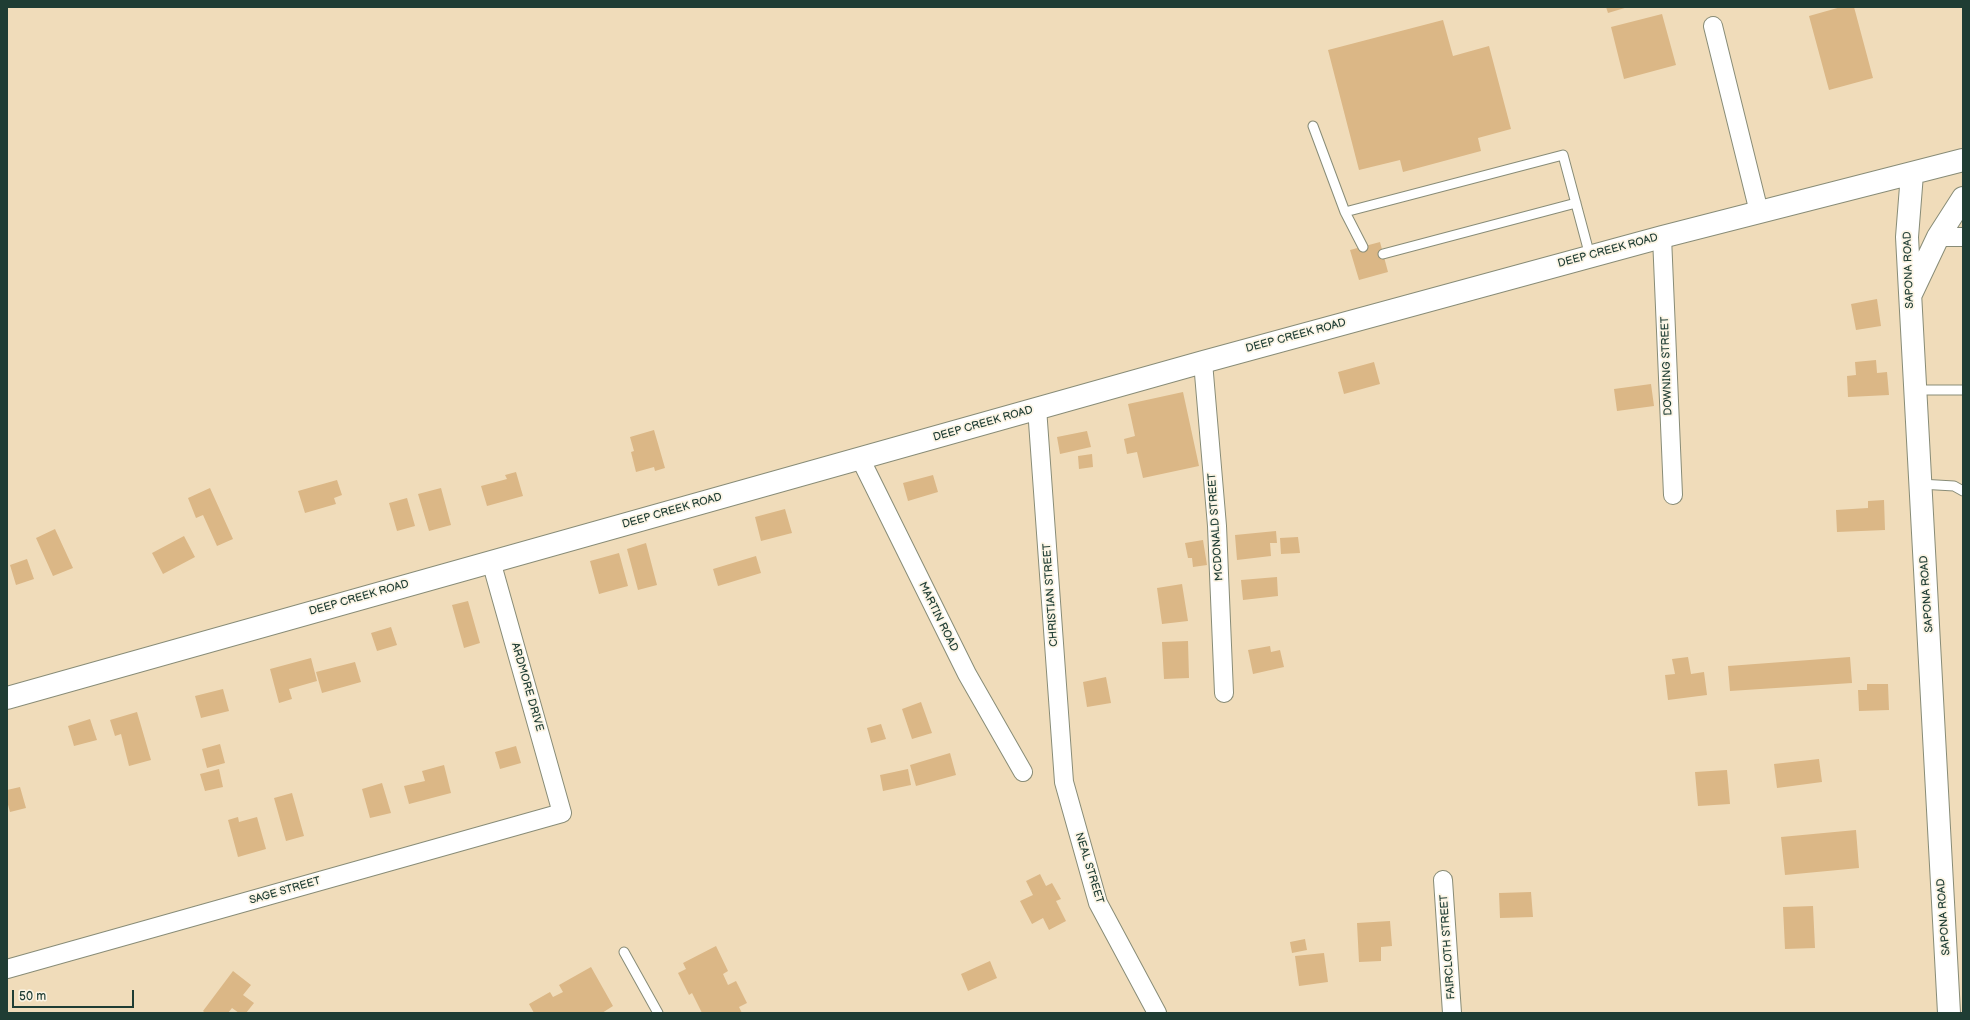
<!DOCTYPE html>
<style>
body{margin:0}
#map{position:relative;width:1970px;height:1020px;overflow:hidden;background:#f0dcba;font-family:"Balsamiq Sans",sans-serif}
canvas{display:block}
.frame{position:absolute;inset:0;border:8px solid #1f3d34;pointer-events:none}
.scale{position:absolute;left:12px;top:990px;width:122px;height:18px;box-sizing:border-box;border:2px solid #1f3d34;border-top:0;padding-left:5px;font-size:12px;line-height:14px;white-space:nowrap;color:#1f3d34;-webkit-text-stroke:3px #fcf5e5;paint-order:stroke}
</style>
<div id="map">
<canvas width="1970" height="1020"></canvas>
<div class="frame"></div>
<div class="scale">50 m</div>
</div>
<script>
const ctx = document.querySelector('canvas').getContext('2d');
ctx.lineJoin = 'round';
function fill(path, color) {
  ctx.fillStyle = color;
  ctx.fill(path, 'evenodd');
}
function strokePath(path, color, width, dash) {
  ctx.strokeStyle = color;
  ctx.lineWidth = width;
  ctx.lineCap = dash ? 'butt' : 'round';
  ctx.setLineDash(dash || []);
  ctx.stroke(path);
}
function write(font, color, halo, rows, align = 'center') {
  ctx.font = font + ' "Balsamiq Sans",sans-serif';
  ctx.lineWidth = 3.5;
  ctx.setLineDash([]);
  ctx.textBaseline = 'middle';
  ctx.strokeStyle = halo;
  ctx.fillStyle = color;
  for (const [text, x, y, turn = 0] of rows) {
    ctx.save();
    ctx.translate(x, y);
    ctx.rotate((+turn || 0) * Math.PI / 180);
    ctx.textAlign = isNaN(turn) ? turn : align;
    if (halo) ctx.strokeText(text, 0, 0);
    ctx.fillText(text, 0, 0);
    ctx.restore();
  }
}
fill(new Path2D(`
 M1606 7H1628L1608 13Z
 M1841 7H1854L1873 78 1829 90 1809 16Z
 M1662 14 1676 65 1624 79 1611 27Z
 M1443 20 1453 56 1489 46 1511 129 1478 138 1481 151 1403 172 1400 160 1359 170 1328 50Z
 M1380 242 1388 272 1359 280 1350 250Z
 M1877 299 1881 326 1856 330 1851 304Z
 M1876 360 1877 373 1887 372 1889 395 1848 397 1847 376 1856 375 1855 362Z
 M1374 362 1380 384 1344 394 1338 372Z
 M1651 384 1654 406 1617 411 1614 389Z
 M1183 392 1199 466 1143 478 1137 452 1127 454 1124 439 1135 436 1128 404Z
 M654 430 665 468 655 471 654 467 636 472 631 452 634 451 630 437Z
 M1087 431 1091 447 1060 454 1057 437Z
 M1092 454 1093 467 1079 469 1078 456Z
 M516 472 523 496 487 506 481 486 507 479 505 475Z
 M933 475 938 492 908 501 903 483Z
 M337 480 342 495 334 498 336 504 305 513 298 491Z
 M210 488 233 539 217 546 203 515 196 518 188 498Z
 M441 488 451 525 429 531 418 494Z
 M407 498 415 526 397 531 389 503Z
 M1884 500 1885 530 1837 532 1836 510 1868 508V501Z
 M785 509 792 533 761 541 755 517Z
 M55 529 73 568 53 576 36 538Z
 M1276 531 1277 543H1270L1271 556 1237 560 1235 535Z
 M184 536 195 557 163 574 152 553Z
 M1298 537 1300 553 1281 554 1280 538Z
 M1203 540 1207 565 1193 567 1192 558H1188L1185 543Z
 M646 543 657 585 638 590 627 549Z
 M619 553 628 586 599 594 590 561Z
 M756 556 761 573 718 586 713 569Z
 M27 559 34 579 16 585 10 565Z
 M1277 577 1278 596 1243 600 1241 580Z
 M1182 584 1188 621 1162 624 1157 588Z
 M468 601 480 643 464 648 452 605Z
 M391 627 397 645 377 651 371 633Z
 M1188 641 1189 678 1164 679 1162 642Z
 M1270 646 1271 652 1280 650 1284 667 1253 674 1248 650Z
 M1688 657 1691 674 1704 672 1707 695 1668 700 1665 675 1675 674 1672 659Z
 M1850 657 1852 683 1730 691 1728 666Z
 M311 658 317 681 289 689 292 699 279 703 270 669Z
 M355 662 361 682 322 693 316 672Z
 M1106 677 1111 703 1087 707 1083 682Z
 M1867 684H1888L1889 710 1859 711 1858 690H1867Z
 M223 689 229 711 201 718 195 696Z
 M921 702 932 733 912 739 902 709Z
 M137 712 151 760 129 766 121 734 115 736 110 720Z
 M90 719 97 740 74 746 68 726Z
 M881 724 886 739 871 743 867 728Z
 M220 744 225 763 207 768 202 749Z
 M516 746 521 763 500 769 495 752Z
 M950 753 956 775 916 786 910 765Z
 M1819 759 1822 782 1777 788 1774 764Z
 M444 765 451 793 409 804 404 786 425 781 422 771Z
 M219 769 223 787 205 791 200 774Z
 M908 769 911 785 883 791 880 775Z
 M1727 770 1730 804 1698 806 1695 772Z
 M382 783 391 813 370 818 362 789Z
 M20 787 26 808 10 812 7 801V790Z
 M292 793 304 836 286 841 274 798Z
 M238 817 239 822 257 817 266 849 238 857 228 820Z
 M1856 830 1859 868 1785 875 1781 837Z
 M1040 874 1046 886 1052 883 1061 899 1056 901 1066 921 1049 930 1043 918 1032 924 1020 901 1033 895 1026 881Z
 M1531 892 1533 917 1500 918 1499 893Z
 M1813 906 1815 948 1785 949 1783 907Z
 M1390 921 1392 946 1381 947V961L1359 962 1357 923Z
 M1305 939 1307 950 1292 953 1290 942Z
 M716 946 728 971 723 974 728 985 736 981 747 1003 739 1007 742 1013H702L692 993 689 995 678 973 686 969 683 963Z
 M1324 953 1328 982 1299 986 1295 956Z
 M990 961 997 978 968 991 961 974Z
 M591 967 613 1006 602 1013H534L529 1004 550 992 553 997 563 992 559 985Z
 M233 971 251 985 243 995 254 1003 246 1013H239L232 1008 228 1013H205L203 1011Z`), '#dbb786');
const lane = new Path2D(`
 M1313 126 1345 212 1563 155 1590 256
 M1345 212 1363 247
 M1383 254 1576 203
 M1915 390H1963
 M1920 484 1954 486 1963 491
 M624 952 658 1013`);
const street = new Path2D(`
 M1713 26 1759 212
 M1662 237 1673 495
 M1938 237H1963
 M1203 362 1217 526 1224 693
 M1037 408 1064 782 1098 903 1157 1013
 M860 458 967 674 1023 772
 M1443 880 1452 1013
 M7 969 562 813 491 561`);
const secondary = new Path2D(`
 M1912 174 1907 237 1949 1013
 M1911 294 1938 237 1963 198
 M7 698 1203 362 1662 237 1963 160`);
strokePath(lane, '#888c77', 11);
strokePath(street, '#888c77', 20);
strokePath(secondary, '#888c77', 24);
strokePath(lane, '#fff', 9);
strokePath(street, '#fff', 18);
strokePath(secondary, '#fff', 22);
write('11px', '#1f3d34', '#fcf5e5', [
 ["DEEP CREEK ROAD",1608,251,-15],
 ["SAPONA ROAD",1909,270,-92],
 ["DEEP CREEK ROAD",1296,336,-15],
 ["DOWNING STREET",1667,366,-92],
 ["DEEP CREEK ROAD",983,424,-16],
 ["DEEP CREEK ROAD",672,511,-16],
 ["MCDONALD STREET",1216,527,-94],
 ["SAPONA ROAD",1927,594,-94],
 ["CHRISTIAN STREET",1051,595,-94],
 ["DEEP CREEK ROAD",359,598,-16],
 ["MARTIN ROAD",938,617,64],
 ["ARDMORE DRIVE",527,687,74],
 ["NEAL STREET",1089,868,73],
 ["SAGE STREET",285,891,-16],
 ["SAPONA ROAD",1944,917,-94],
 ["FAIRCLOTH STREET",1448,947,-94]
]);
</script>
